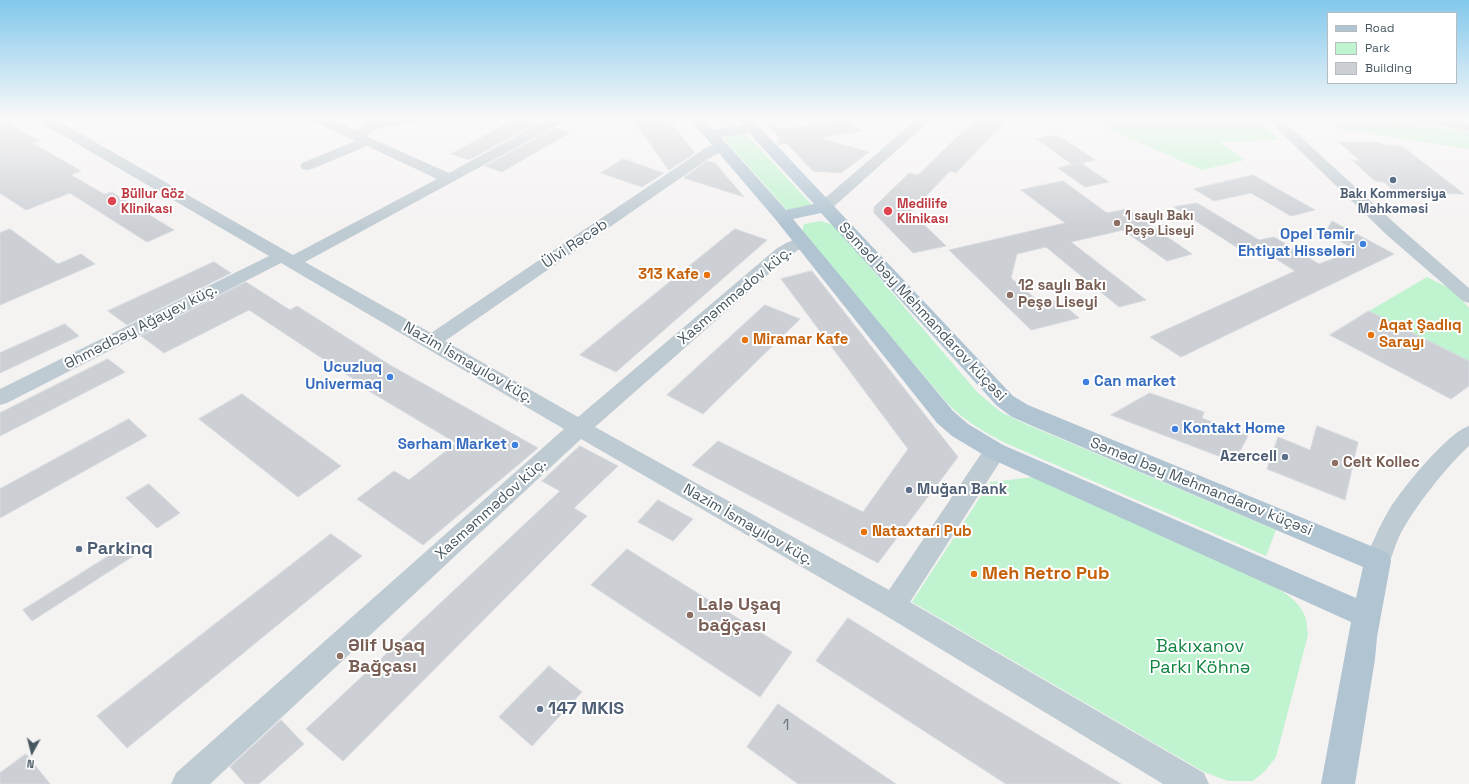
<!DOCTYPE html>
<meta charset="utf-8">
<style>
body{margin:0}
#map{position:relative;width:1469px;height:784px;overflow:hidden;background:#f5f2f2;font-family:"Space Grotesk",sans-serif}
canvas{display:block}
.legend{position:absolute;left:1327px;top:12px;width:130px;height:72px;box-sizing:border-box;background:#fff;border:1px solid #b6bcc0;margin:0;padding:5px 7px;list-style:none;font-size:12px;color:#485861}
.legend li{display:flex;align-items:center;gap:8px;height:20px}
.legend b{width:20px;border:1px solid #b6bcc0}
.north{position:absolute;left:12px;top:732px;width:40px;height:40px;-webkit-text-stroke:3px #fff;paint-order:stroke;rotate:187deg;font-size:11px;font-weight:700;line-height:16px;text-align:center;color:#485861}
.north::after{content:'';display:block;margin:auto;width:14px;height:18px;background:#485861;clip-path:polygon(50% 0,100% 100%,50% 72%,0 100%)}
</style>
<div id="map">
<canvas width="1469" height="784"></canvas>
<ul class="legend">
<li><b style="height:5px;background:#b1c4d2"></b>Road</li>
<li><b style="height:11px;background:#c0f3cf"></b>Park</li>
<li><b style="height:11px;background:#ccd0d5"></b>Building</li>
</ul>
<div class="north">N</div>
</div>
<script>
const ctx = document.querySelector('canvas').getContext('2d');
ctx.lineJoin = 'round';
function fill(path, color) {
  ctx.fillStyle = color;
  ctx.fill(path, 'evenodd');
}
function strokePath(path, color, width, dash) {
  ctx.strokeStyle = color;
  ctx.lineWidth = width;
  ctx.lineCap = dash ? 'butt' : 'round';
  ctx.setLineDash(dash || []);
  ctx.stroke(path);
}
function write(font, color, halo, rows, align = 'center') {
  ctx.font = font + ' "Space Grotesk",sans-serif';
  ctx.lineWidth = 4;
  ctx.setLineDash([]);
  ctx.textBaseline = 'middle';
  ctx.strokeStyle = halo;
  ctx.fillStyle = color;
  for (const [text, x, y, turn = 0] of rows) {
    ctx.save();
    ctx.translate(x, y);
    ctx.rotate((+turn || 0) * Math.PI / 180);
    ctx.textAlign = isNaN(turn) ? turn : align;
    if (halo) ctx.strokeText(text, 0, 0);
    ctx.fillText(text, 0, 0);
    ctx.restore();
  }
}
fill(new Path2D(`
 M705 118H731L734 121 733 126C719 128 715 130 705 118Z
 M1084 118H1257L1279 140 1220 142 1245 160 1202 170Z
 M1332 118H1385L1469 132V149L1335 128Z
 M739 134 748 136 812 205 787 210 725 140 727 136Z
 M821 221 834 225 978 393 1001 412 1021 422 1276 530 1266 556 1005 443C984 432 965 421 948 404L802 232 804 224Z
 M1427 277 1455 291 1469 308V361L1369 311Z
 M1034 477 1262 580C1279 589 1300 599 1306 619 1307 624 1307 630 1308 635L1276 757 1265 771 1253 781H1228L1204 772 912 602 990 482Z`), '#c0f3cf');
const building = new Path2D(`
 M518 118H524L537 123 469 160 451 154Z
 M632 118H667L695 153 669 170Z
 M977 118H1008L956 173 950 171 911 212 946 246 913 253 874 213V207L909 173 918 175Z
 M0 119 39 141 32 143 81 171 71 175 104 194 112 192 174 230 147 242 70 193 26 210 0 193Z
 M848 119 862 131 819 138 869 152 841 173 813 171 786 143 778 145 777 143 780 138 767 124 785 129Z
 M555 128 569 133 502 172 485 166Z
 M1058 135 1095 160 1073 165 1037 139Z
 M1339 142H1379L1382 145 1402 146 1464 194 1395 192 1384 182 1375 181 1352 160 1360 161Z
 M623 159 664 173 642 187 601 173Z
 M707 161 715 163 744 197 684 178Z
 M1081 163 1109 182 1085 187 1058 168Z
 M1253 175 1315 210 1291 216 1251 193 1214 201 1194 189Z
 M1063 181 1107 213 1127 209 1192 254 1167 261 1123 230 1071 242 1146 300 1119 307 1046 247 1017 254 1011 278 1042 304 1058 300 1079 318 1031 330 949 250 1065 223 1021 190Z
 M1197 203 1259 240 1274 237 1319 264 1356 250 1325 233 1332 221 1394 254 1181 357 1150 337 1295 271 1259 248 1244 252 1174 207Z
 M10 229 58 264 81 254 95 264 0 305V233Z
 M735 229 767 240 616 372 580 355Z
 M214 262 231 273 127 325 108 311Z
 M812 271 958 457 878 563 692 465 718 441 863 512 908 449 781 279Z
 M246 282 290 310 297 306 390 365 538 448 423 545 357 499 394 471 409 480 456 443 359 385 361 384 249 310 164 353 141 336Z
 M765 305 800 319 703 414 667 395Z
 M1369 311 1469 361V386L1451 399 1330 335Z
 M65 324 79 336 0 373V353Z
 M108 359 125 372 0 436V413Z
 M1150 393 1204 412 1202 418 1248 436 1234 462 1111 415Z
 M242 394 341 466 298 497 199 419Z
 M129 419 147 436 0 518V489Z
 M1317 426 1358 442 1345 500 1267 469 1278 437 1310 450Z
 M580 446 618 466 574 508 587 516 343 761 306 729 560 491 542 481Z
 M149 484 180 513 157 528 126 498Z
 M658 500 693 519 673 541 638 522Z
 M331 534 362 556 127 748 97 716Z
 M131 542 138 553 32 621 23 610Z
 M627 549 792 652 760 697 591 585Z
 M848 618 980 700 1121 784H1006L816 661Z
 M549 666 582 692 532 746 499 717Z
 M778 704 896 784H798L747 747Z
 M281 720 304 744 259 784H245L230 767Z
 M26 754 50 784H0V773Z`);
fill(building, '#ccd0d5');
strokePath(building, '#d6d9de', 1);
fill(new Path2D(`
 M37 118H53L293 255 437 179 367 146 312 169 307 170 302 169 300 166 302 163 355 141 312 121 311 118H329L356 131C359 128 362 125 366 123 381 116 407 118 423 118L422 121 417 122 375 129 366 136 449 173 549 118H566L565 121 305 262 431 333 698 153C706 148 715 142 725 144L727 147 725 150 708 159 445 341 578 417 776 249C786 243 797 236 809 239L811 243 809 247 798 250 788 257 595 427 889 590 987 445 995 443 1003 445 1006 451 1003 457 910 602 1204 773 1209 784H1163L883 614 581 439 210 784H171L176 773 564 429 281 263 7 403 0 405V389L269 256 38 121Z
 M918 118H933L830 210 824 212 818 210 816 207 818 204Z
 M1266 118H1280L1400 228 1469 288V303L1463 301 1388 236Z
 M1410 118H1442L1469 123V131L1416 122 1411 121Z
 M1469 426V446C1447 466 1412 510 1399 537 1394 547 1392 558 1387 569L1378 572 1369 569 1365 561C1372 543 1379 527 1389 510 1401 490 1448 432 1469 426Z`), '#bfcbd2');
fill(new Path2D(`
 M689 118H704L714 130 742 125 736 118H751L1013 396 1028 405 1388 553 1391 561 1377 637 1375 659 1355 784H1321L1351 622 987 457 952 436 937 423 776 220ZM749 133 814 204 786 210 721 137ZM821 213 997 406 1012 417 1035 427 1363 567 1356 598 1003 445 968 424 953 411 793 219Z`), '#b1c4d2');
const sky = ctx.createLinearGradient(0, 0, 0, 228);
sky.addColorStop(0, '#82c8ec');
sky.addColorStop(0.52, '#faf9f9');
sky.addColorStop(1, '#faf9f900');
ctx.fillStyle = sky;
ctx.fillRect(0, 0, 1469, 228);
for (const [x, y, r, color] of [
 [1393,180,4,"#5c6f8a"],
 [112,201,5,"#e0444e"],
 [888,211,5,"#e0444e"],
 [1117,223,4,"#8d6e63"],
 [1363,244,4,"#3f7fe0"],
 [707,275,4,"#e8710a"],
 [1010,295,4,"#8d6e63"],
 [1371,335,4,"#e8710a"],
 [745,340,4,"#e8710a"],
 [390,377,4,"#3f7fe0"],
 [1086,382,4,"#3f7fe0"],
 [1175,429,4,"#3f7fe0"],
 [515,445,4,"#3f7fe0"],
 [1285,457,4,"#5c6f8a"],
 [1335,463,4,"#8d6e63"],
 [909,490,4,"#5c6f8a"],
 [864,532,4,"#e8710a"],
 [79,549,4,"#5c6f8a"],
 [974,574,4,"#e8710a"],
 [690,615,4,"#8d6e63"],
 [340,656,4,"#8d6e63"],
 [540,709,4,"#5c6f8a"]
]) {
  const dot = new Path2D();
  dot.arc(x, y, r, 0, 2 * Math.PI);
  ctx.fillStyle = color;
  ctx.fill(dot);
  strokePath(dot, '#fff', 1.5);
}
write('bold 13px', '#be3a42', '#fff', [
 ["Büllur Göz",121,194],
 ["Klinikası",121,209],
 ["Medilife",897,204],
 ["Klinikası",897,219]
], 'left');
write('bold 13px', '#4e5e75', '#fff', [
 ["Bakı Kommersiya",1393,194],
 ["Məhkəməsi",1393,209]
]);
write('bold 13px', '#785e54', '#fff', [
 ["1 saylı Bakı",1125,216],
 ["Peşə Liseyi",1125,231]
], 'left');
write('bold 15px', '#366cbe', '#fff', [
 ["Opel Təmir",1355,235],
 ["Ehtiyat Hissələri",1355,252],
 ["Ucuzluq",382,368],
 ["Univermaq",382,385],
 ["Can market",1094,382,"left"],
 ["Kontakt Home",1183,429,"left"],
 ["Sərham Market",507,445]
], 'right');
write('15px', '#485861', '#fff', [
 ["Ülvi Rəcəb",575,244,-34],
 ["Xasməmmədov küç.",735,296,-40],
 ["Səməd bəy Mehmandarov küçəsi",922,312,47],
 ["Əhmədbəy Ağayev küç.",141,327,-27],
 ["Nazim İsmayılov küç.",468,363,30],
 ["Səməd bəy Mehmandarov küçəsi",1201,487,22],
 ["Xasməmmədov küç.",491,509,-42],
 ["Nazim İsmayılov küç.",748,525,30]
]);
write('bold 15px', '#c56008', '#fff', [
 ["313 Kafe",699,275,"right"],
 ["Aqat Şadlıq",1379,326],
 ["Sarayı",1379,343],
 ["Miramar Kafe",753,340],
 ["Nataxtari Pub",872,532]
], 'left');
write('bold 15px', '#785e54', '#fff', [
 ["12 saylı Bakı",1018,286],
 ["Peşə Liseyi",1018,303],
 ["Celt Kollec",1343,463]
], 'left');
write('bold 15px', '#4e5e75', '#fff', [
 ["Azercell",1277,457],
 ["Muğan Bank",917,490,"left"]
], 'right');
write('16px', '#69767e', null, [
 ["1",786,726]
]);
write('bold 18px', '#4e5e75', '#fff', [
 ["Parkinq",87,549],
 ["147 MKIS",548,709]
], 'left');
write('bold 18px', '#c56008', '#fff', [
 ["Meh Retro Pub",982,574]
], 'left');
write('bold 18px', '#785e54', '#fff', [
 ["Lalə Uşaq",698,605],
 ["bağçası",698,626],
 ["Əlif Uşaq",348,646],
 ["Bağçası",348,667]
], 'left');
write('18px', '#118441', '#fff', [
 ["Bakıxanov",1200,647],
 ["Parkı Köhnə",1200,668]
]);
</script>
